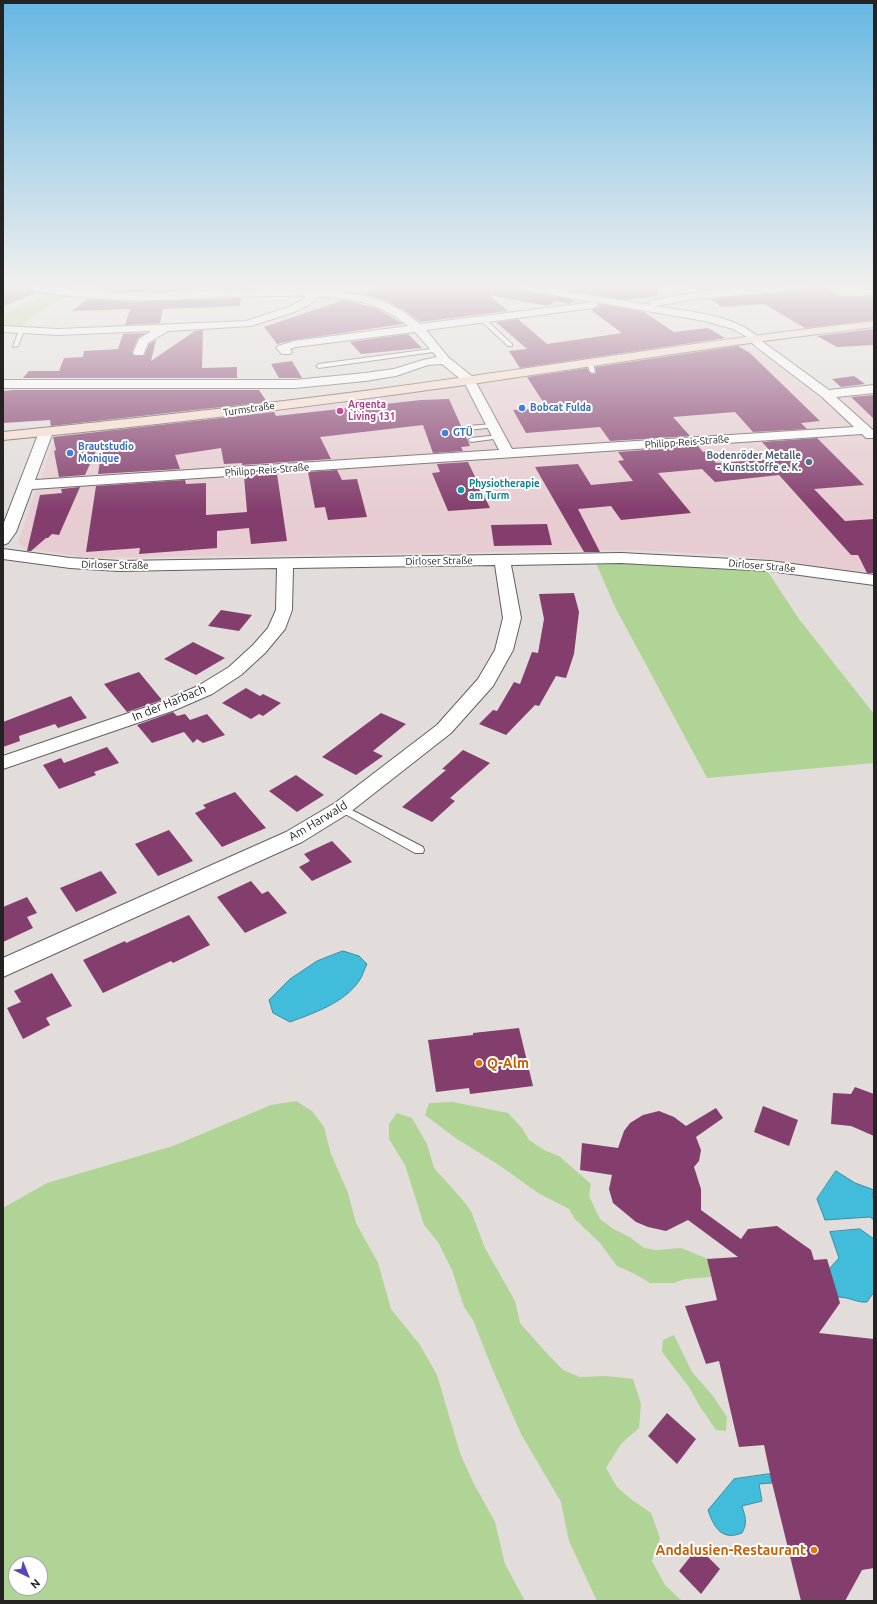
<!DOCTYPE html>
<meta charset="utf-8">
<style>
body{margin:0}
#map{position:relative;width:877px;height:1604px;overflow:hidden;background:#e2ddda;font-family:Ubuntu,sans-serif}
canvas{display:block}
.frame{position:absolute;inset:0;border:4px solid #252322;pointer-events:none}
.north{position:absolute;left:8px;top:1556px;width:40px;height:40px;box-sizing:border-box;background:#fff;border:1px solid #a8a7a7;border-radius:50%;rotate:137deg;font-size:11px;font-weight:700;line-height:16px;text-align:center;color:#252322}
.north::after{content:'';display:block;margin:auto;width:14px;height:18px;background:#5245bd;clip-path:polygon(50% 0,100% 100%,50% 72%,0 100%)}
</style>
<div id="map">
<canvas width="877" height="1604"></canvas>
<div class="frame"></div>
<div class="north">N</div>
</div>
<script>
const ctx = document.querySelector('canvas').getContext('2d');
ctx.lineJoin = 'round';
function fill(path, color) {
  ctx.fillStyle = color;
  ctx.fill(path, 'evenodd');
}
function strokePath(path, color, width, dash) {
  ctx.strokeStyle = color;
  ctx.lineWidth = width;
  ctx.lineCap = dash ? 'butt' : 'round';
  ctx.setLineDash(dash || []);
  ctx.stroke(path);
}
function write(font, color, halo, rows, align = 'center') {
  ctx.font = font + ' Ubuntu,sans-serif';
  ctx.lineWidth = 4;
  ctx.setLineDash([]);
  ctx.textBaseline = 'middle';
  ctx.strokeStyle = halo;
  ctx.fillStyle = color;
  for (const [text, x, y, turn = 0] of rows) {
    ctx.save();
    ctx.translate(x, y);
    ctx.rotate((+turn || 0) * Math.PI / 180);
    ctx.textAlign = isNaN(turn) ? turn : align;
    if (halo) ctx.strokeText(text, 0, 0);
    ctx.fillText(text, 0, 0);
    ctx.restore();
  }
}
fill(new Path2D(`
 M739 346 756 349 821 399 874 393V575L767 559 732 555 630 550 90 558 24 548 18 542 52 445 56 439 66 435 247 415 416 393Z`), '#e7cdd1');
fill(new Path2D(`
 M48 293 70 295C51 304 34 314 19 328L3 327V314Z
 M631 562 737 567 768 572 799 619 874 714V763L707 778 615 607 596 563Z
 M296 1101 312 1111 324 1127 331 1154 348 1193 356 1223 378 1263 391 1309 420 1345 437 1375 460 1453 473 1482 495 1522 505 1564 525 1601H3V1208L47 1183 173 1146 271 1105ZM16 1564H40V1588H16Z
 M453 1102 508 1113 522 1128 529 1140 544 1150 559 1156 591 1184 589 1196 600 1219 612 1228 631 1238 644 1248 656 1250 681 1248 708 1259 711 1277 685 1279 674 1283H650L633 1273 617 1266 600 1243 575 1219 569 1209 538 1193 499 1165 457 1139 425 1115 429 1103Z
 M397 1113 412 1118 427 1144 434 1168 461 1198 471 1211 485 1248 515 1301 520 1323 542 1348 563 1370 580 1377 606 1376 633 1379 641 1404 639 1428 621 1444 606 1468 617 1487 632 1500 651 1513 660 1538 652 1561 665 1585 682 1601H597L569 1541 561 1502 521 1434 492 1368 473 1320 464 1307 452 1270 438 1242 424 1225 405 1165 389 1139V1124Z
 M674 1335 692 1372 713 1396 727 1417 726 1431 716 1430 699 1405 689 1387 662 1352 663 1340Z`), '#b0d495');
const water = new Path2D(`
 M343 951 359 956 367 964C364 969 363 976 359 981 344 1003 314 1013 290 1022L273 1013 269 1000 290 979 317 961Z
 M836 1171 855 1183 874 1190 872 1195 874 1199V1220L870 1217 825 1220 817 1199Z
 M860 1229 874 1239V1292L867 1302C857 1303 849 1297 838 1297L829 1269 839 1258 830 1232Z
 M770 1474 772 1483 759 1484 762 1501 742 1506C745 1516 748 1523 742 1533 722 1541 714 1528 708 1510L734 1479Z`);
fill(water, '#42bcdb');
strokePath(water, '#398ea4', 1);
fill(new Path2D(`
 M3 286H23L25 289 38 292 3 306Z
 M103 286 154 287 241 286V288L134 292 98 290Z
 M388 286H478L481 289V286H512L513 289 518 290 575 300 569 304 556 301 547 306 489 295 508 311 420 322 402 309 384 300 363 294Z
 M539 286H657V296L628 300Z
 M690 286H761L698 291Z
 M816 286H822L841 296 874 295V320L805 328 764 304 722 307 710 299 810 290 814 289Z
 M241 298 240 306 163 309 160 323 125 325 130 309 72 311 87 299 130 302Z
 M344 300 376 308 403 324 294 340 277 344 264 327Z
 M599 304 644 312 674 332 708 328 725 338 520 368 509 351 527 349 496 322 518 319 547 344 622 333 591 310 599 306Z
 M874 329V345L837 347 817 336Z
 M203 330 202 368 237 367V378H23L29 371H59L64 358 83 357 84 351 118 349 123 334 146 333 138 338 132 352 135 356H144L149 344 156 340 151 361 195 331Z
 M408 334 422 348 361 354 350 342Z
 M738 346 750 353 820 421 801 423 807 429 753 432 735 412 673 417 690 436 610 441 600 427 526 433 513 410 547 408 527 377 587 368 590 373 595 374 596 373 595 367Z
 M292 361 302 378H279L271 364Z
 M854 376 865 384 841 387 832 379Z
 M14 390H259L267 402 51 426 50 420 3 423V391Z
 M874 395V419L851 397Z
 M449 399 470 446 461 447 463 451 433 453 423 425 320 437 331 459 242 465V463L224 464 221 448 175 455 180 469 98 474 103 443 100 442 85 475 59 477 54 451 56 450 53 437 274 412 276 416 421 400Z
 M817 438 864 485 814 489 845 521 874 519V573H867L858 555H851L779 475 715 482 702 469 658 473 691 513 621 520 611 506 578 509 600 552H584L535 467 578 464 591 485 633 481 618 461 624 460 618 452 698 446 703 452 706 451 716 463 775 459 772 455H774L762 442Z
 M468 462 490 508 448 511 432 473 440 472 437 464Z
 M337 470 342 480 357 479 367 517 328 520 325 507 315 508 308 472Z
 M277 474 287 541 251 544 249 528 217 531V548L139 554 140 548 86 552 96 486 185 480 186 484 206 483V515L247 512 244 476Z
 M80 487 59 535 52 534 48 538H46L31 551H27L40 495 62 493 61 489Z
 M547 524 552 545 494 546 491 525Z
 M574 593 579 612 574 654 566 678 556 676 539 706 535 705 506 735 479 724 493 710 497 711 514 682 520 684 532 652 538 653 544 619 539 594Z
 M221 610 252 615 239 631 208 626Z
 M193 642 225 658 196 675 164 659Z
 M139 672 162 700 127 712 104 684Z
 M246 688 260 696 263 694 281 703 263 716 259 714 251 719 222 703Z
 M71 696 87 718 58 728 55 724 19 736 20 741 3 747V722Z
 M173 712 177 716 185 714 190 720 207 714 225 735 203 743 197 739 193 743 184 732 152 743 137 725Z
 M381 713 406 724 373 751 383 756 356 775 322 757Z
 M107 747 119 763 94 772 96 775 59 789 43 765 61 758 64 763Z
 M463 750 490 763 450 798 455 801 432 822 402 807 446 770 442 769Z
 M296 775 324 795 297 812 269 791Z
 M235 792 266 828 222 847 195 813 206 808 203 805Z
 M169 830 193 861 158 876 135 844Z
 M332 841 352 862 312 881 299 867 310 861 304 854Z
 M101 871 117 893 76 912 60 888Z
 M251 881 262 894 268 891 287 913 245 933 217 897Z
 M27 897 37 913 27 917 33 928 3 942V907Z
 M189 915 210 945 173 963 171 961 103 993 83 960 125 941 126 943Z
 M52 973 72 1006 46 1018 50 1025 23 1039 7 1008 21 1002 14 991Z
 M519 1028 533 1086 470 1094 469 1088 436 1092 428 1040 473 1035V1033Z
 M855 1087 874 1094V1136L851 1126 831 1124 833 1093 851 1094Z
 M763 1106 798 1120 789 1146 754 1132Z
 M716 1108 723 1118 696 1137 701 1150 699 1161 694 1167 701 1189V1210L741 1239 748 1229 777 1226 811 1250 814 1260 827 1259 840 1303 819 1333 874 1339V1568L862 1570 845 1601H801L772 1483 764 1445 739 1447 719 1361 706 1364 685 1306 717 1300 707 1259 738 1257 688 1220 666 1231 648 1227 636 1222 613 1203 609 1189 612 1175 580 1170 582 1143 618 1148 624 1131 630 1123 643 1115 659 1111 674 1117 686 1126Z
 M667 1413 696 1439 677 1464 648 1436Z
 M698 1547 720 1569 701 1594 679 1571Z`), '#843e6e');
const lane = new Path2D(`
 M480 318H484L512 344V346H508L480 320Z
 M19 330 24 331 18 346 13 347Z
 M438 348 441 350 440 351 319 368 316 366 319 364Z
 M590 360 593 362 595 373 590 372 587 362Z
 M493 424 495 425V427L468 430 465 428 468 426Z
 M499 435 502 437 501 438 471 442 468 440 471 438Z
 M342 805 423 847 424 850 423 853H415L338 810 337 808 338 806Z`);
const street = new Path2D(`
 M24 286H40L105 292 134 293 276 289 336 292 358 294 383 301 401 310 420 324 593 302 518 289 514 288 513 286H533L651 305 649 303 650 301C700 288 763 286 815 286L814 288 810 289 695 299 655 306C689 312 739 314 763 342L829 390 874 385V393L836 397 874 431V438H866L862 434 32 489 16 532 8 543 3 545V525L39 432 41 429H51L53 432 35 480 499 450 464 382 442 364 428 365 396 376 365 381 295 388H3V380H295L365 373 394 369 423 360 437 357 415 332 296 347 290 349 292 352 290 354H282L276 348 278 346 294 341 408 326C380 303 354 298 318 297L309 305 294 312 251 326 168 331 148 343 143 355H135L133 353 139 339 151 331 58 335 3 332V326L58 329 246 321 286 308 301 301 306 296C213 294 117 311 25 288ZM594 302 705 321 733 329 747 337 755 346 822 397 854 427 512 449 473 377 449 358 426 330 593 308 598 305Z
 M3 549 70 558 119 561 621 553 770 561 874 575V585L770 571 621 563 511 565 521 618 513 650 493 686 451 733 349 813 302 842 3 977V958L286 832 335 803 437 725 478 679 495 650 503 618 495 565 293 568 292 610 285 629 265 653 241 675 212 694 175 710 3 769V756L161 702 198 686 229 667 253 645 268 628 276 610 277 568 119 571 70 568 3 559Z`);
const secondary = new Path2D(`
 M874 321V327C739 343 606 364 472 384 316 406 160 425 3 440V432C160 416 316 399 472 376 606 357 739 336 874 321Z`);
strokePath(lane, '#65615e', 2);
strokePath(street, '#65615e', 2);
strokePath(secondary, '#65615e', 2);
fill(lane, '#fff');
fill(street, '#fff');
fill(secondary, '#f9ddd0');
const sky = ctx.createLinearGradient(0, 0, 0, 510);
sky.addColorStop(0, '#65b7e3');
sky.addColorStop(0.56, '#f2f0ee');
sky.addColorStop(1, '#f2f0ee00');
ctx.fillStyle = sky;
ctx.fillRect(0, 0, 877, 510);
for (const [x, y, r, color] of [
 [522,408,4,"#3f7fe0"],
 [340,411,4,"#d1479c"],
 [445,433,4,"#3f7fe0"],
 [70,453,4,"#3f7fe0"],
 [809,462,4,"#5c6f8a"],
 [461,490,4,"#0f9aa8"],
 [479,1063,4,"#e8710a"],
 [814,1550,4,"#e8710a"]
]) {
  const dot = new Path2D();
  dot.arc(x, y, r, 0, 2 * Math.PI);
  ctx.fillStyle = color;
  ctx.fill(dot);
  strokePath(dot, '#fff', 1.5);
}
write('bold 10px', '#b23c85', '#fff', [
 ["Argenta",348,405],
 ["Living 131",348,417]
], 'left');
write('bold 10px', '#366cbe', '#fff', [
 ["Bobcat Fulda",530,408],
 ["GTÜ",453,433],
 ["Brautstudio",78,447],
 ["Monique",78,459]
], 'left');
write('10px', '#252322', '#fff', [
 ["Turmstraße",249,409,-8],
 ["Philipp-Reis-Straße",687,442,-4],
 ["Philipp-Reis-Straße",267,470,-4],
 ["Dirloser Straße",439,561,-1],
 ["Dirloser Straße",115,565,1],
 ["Dirloser Straße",762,566,5]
]);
write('bold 10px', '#4e5e75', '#fff', [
 ["Bodenröder Metalle",801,456],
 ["- Kunststoffe e. K.",801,468]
], 'right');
write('bold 10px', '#0d838f', '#fff', [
 ["Physiotherapie",469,484],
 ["am Turm",469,496]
], 'left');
write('12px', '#252322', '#fff', [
 ["In der Harbach",169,703,-22],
 ["Am Harwald",318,821,-31]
]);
write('bold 14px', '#c56008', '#fff', [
 ["Q-Alm",487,1063],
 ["Andalusien-Restaurant",806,1550,"right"]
], 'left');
</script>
